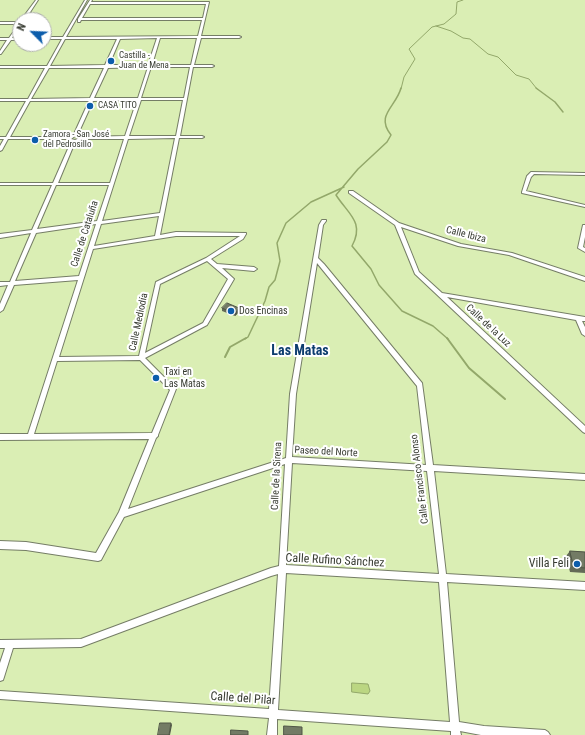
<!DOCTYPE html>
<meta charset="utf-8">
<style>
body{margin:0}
#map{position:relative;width:585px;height:735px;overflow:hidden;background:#eef7de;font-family:"Roboto Condensed",sans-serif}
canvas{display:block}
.north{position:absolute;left:12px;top:12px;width:40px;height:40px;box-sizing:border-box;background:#fff;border:1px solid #afb1ad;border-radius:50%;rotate:294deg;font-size:11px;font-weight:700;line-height:16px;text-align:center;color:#373b31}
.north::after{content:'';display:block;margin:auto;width:14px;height:18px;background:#0c5dab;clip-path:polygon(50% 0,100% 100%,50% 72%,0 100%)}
</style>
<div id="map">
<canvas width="585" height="735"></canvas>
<div class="north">N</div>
</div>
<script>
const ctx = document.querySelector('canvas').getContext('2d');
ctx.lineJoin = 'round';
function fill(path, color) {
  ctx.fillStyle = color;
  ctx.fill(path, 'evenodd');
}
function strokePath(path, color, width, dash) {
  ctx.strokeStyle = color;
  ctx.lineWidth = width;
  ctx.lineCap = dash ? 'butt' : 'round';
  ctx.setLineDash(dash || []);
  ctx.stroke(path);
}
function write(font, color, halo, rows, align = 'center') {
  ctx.font = font + ' "Roboto Condensed",sans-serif';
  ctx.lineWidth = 4;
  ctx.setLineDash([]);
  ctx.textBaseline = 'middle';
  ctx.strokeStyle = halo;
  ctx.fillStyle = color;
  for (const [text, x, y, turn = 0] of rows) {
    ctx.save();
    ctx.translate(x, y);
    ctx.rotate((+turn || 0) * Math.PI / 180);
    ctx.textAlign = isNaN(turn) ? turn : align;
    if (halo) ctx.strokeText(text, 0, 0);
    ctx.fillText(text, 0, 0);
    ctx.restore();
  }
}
fill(new Path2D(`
 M0 0H585V735H0ZM20 20H44V44H20Z`), '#daeeb4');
const water = new Path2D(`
 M352 683 368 684 370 691 368 694 352 692Z`);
fill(water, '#bbd682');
strokePath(water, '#93a86a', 1);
strokePath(new Path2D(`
 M436 26 451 31 463 38 470 39 488 54 498 57 516 75 529 79 537 89
 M401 89 404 77 415 59 409 49 432 27 444 24 456 14 457 2 463 0`), '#93a86a', 1);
strokePath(new Path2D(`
 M401 88C396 107 375 115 391 135L387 142 358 169 336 195C348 214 365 222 352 246L371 269 379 285 402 311 433 326 448 339
 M536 88 555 102 563 112
 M245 339 248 337 265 301 269 287 275 280 280 261 277 243 286 223 311 202 344 187`), '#93a86a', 1.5);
strokePath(new Path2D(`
 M447 338 469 368 505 399
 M225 357 230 347 246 338`), '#93a86a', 2);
const street = new Path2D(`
 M36 0H38L25 20H21Z
 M85 0H87L66 37 198 36 202 20H81L80 22H78V19L90 0H92L91 2H209L201 36H239L241 37 239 38H201L194 65H212L214 66 212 67H193L180 136H202L204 137 202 138H179L160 235 176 232 246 233V234L243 239 211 259 217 264 254 267 257 269 254 271 222 268 234 279 207 325 145 358 176 389 158 435V436L156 438 128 509 286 458 290 394 319 225 322 220H326V221L323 225 318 258 324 264 422 383 433 465 585 474V480L434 471 446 574 585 582V590L447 582 459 722 484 726 545 730 548 732 550 735H481L460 731 461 735H451V731L277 719V735H267L269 718 0 699V691L269 709 278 574 271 576 81 647 13 648 4 677 3 680 0 681V663L5 648H0V640L81 639 271 568 279 566 285 464 124 517 101 560 98 561 26 550 0 549V541L26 542 96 553 119 512 149 439 0 440V434H28L78 280 14 285 3 310 0 312V304L8 285 0 286V282H10L31 233 0 238V234L32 230 52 185H0V183H53L71 142 68 141 67 139H8L2 150 0 151V146L4 139H0V137H6L26 101H0V99H28L45 68H0V66H47L62 39H44V37H63ZM90 4H206L203 18H82ZM157 38 148 65H109L120 39ZM160 38H197L191 65H152ZM65 39H117L105 65 50 66ZM148 67 138 98H94L108 68ZM151 67H190L184 98H141ZM49 68H104L90 98 31 99ZM137 100 125 136 83 137 82 135 78 134 93 101ZM141 100H183L176 136H129ZM30 101H89L74 134 68 137H10ZM75 136 79 137 80 138 75 140 71 139ZM175 138 160 213 102 221 128 139ZM83 139H124L110 183H58L75 142ZM56 185H109L97 221 37 229ZM159 216 155 236 94 246 101 224ZM96 224 79 276 15 281 36 233ZM176 236H240L206 258 156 282 139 356 59 357 93 249ZM207 261 228 279 203 323 145 353 160 284ZM317 263 417 386 426 465 292 457 296 394ZM140 360 170 390 152 433 34 434 57 361ZM292 463 427 471 439 574 286 565ZM286 573 439 582 450 722 278 710Z
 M0 22H20V26L12 38H20V40H11L1 54H0V51L7 40H0V38H9L19 24H0Z
 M531 172 585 173V175L534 174 531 177 526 191 585 205V207L522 193V192L527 176Z
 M349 191H353L399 223 461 244 512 253 585 277V281L509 255 458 246 401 227 419 272 442 293 585 317V321H582L585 327V336L582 334 576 320 447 297 585 426V433L583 432 415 274 395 225 349 193Z
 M583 225H585V237L583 247 585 248V252L578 248Z`);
strokePath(street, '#757d66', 2);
fill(street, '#fff');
fill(new Path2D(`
 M222 308H239L240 311 235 316 222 311Z
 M570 551 585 552V573L570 572 566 556Z`), '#636a57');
fill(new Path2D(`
 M239 308 240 311 235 316V314Z
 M171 723 172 725 170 735H169Z`), '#505647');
const building = new Path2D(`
 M227 303 239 308 235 314 222 308Z
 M570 551 585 552V568L574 567Z
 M160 723H171L169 735H158Z
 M284 726 302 727V735H284Z
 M231 730 248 731V735H231Z`);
fill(building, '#737b65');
strokePath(building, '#505647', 1);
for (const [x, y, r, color] of [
 [111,61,4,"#0c5dab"],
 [90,106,4,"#0c5dab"],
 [35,140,4,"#0c5dab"],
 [231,311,4,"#0c5dab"],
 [156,378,4,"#0c5dab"],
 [577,564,4,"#0c5dab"]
]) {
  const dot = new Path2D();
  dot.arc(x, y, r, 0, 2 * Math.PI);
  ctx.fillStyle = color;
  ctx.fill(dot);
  strokePath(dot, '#fff', 1.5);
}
write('9px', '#373b31', '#fff', [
 ["Castilla -",119,56],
 ["Juan de Mena",119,66],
 ["CASA TITO",98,106],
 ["Zamora - San José",43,135],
 ["del Pedrosillo",43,145]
], 'left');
write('10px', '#373b31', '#fff', [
 ["Calle de Cataluña",85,234,-72],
 ["Calle Ibiza",466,235,14],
 ["Calle Mediodía",139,322,-78],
 ["Calle de la Luz",488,326,43],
 ["Paseo del Norte",326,452,3],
 ["Calle de la Sirena",277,476,-87],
 ["Calle Francisco Alonso",420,479,-97]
]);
write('10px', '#373b31', '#fff', [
 ["Dos Encinas",239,311],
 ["Taxi en",164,372],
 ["Las Matas",164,384]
], 'left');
write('12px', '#373b31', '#fff', [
 ["Calle Rufino Sánchez",335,561,3],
 ["Calle del Pilar",243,699,4]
]);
write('12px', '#373b31', '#fff', [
 ["Villa Feli",569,564]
], 'right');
write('bold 14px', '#0c3c6e', '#fff', [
 ["Las Matas",300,351]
]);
</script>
